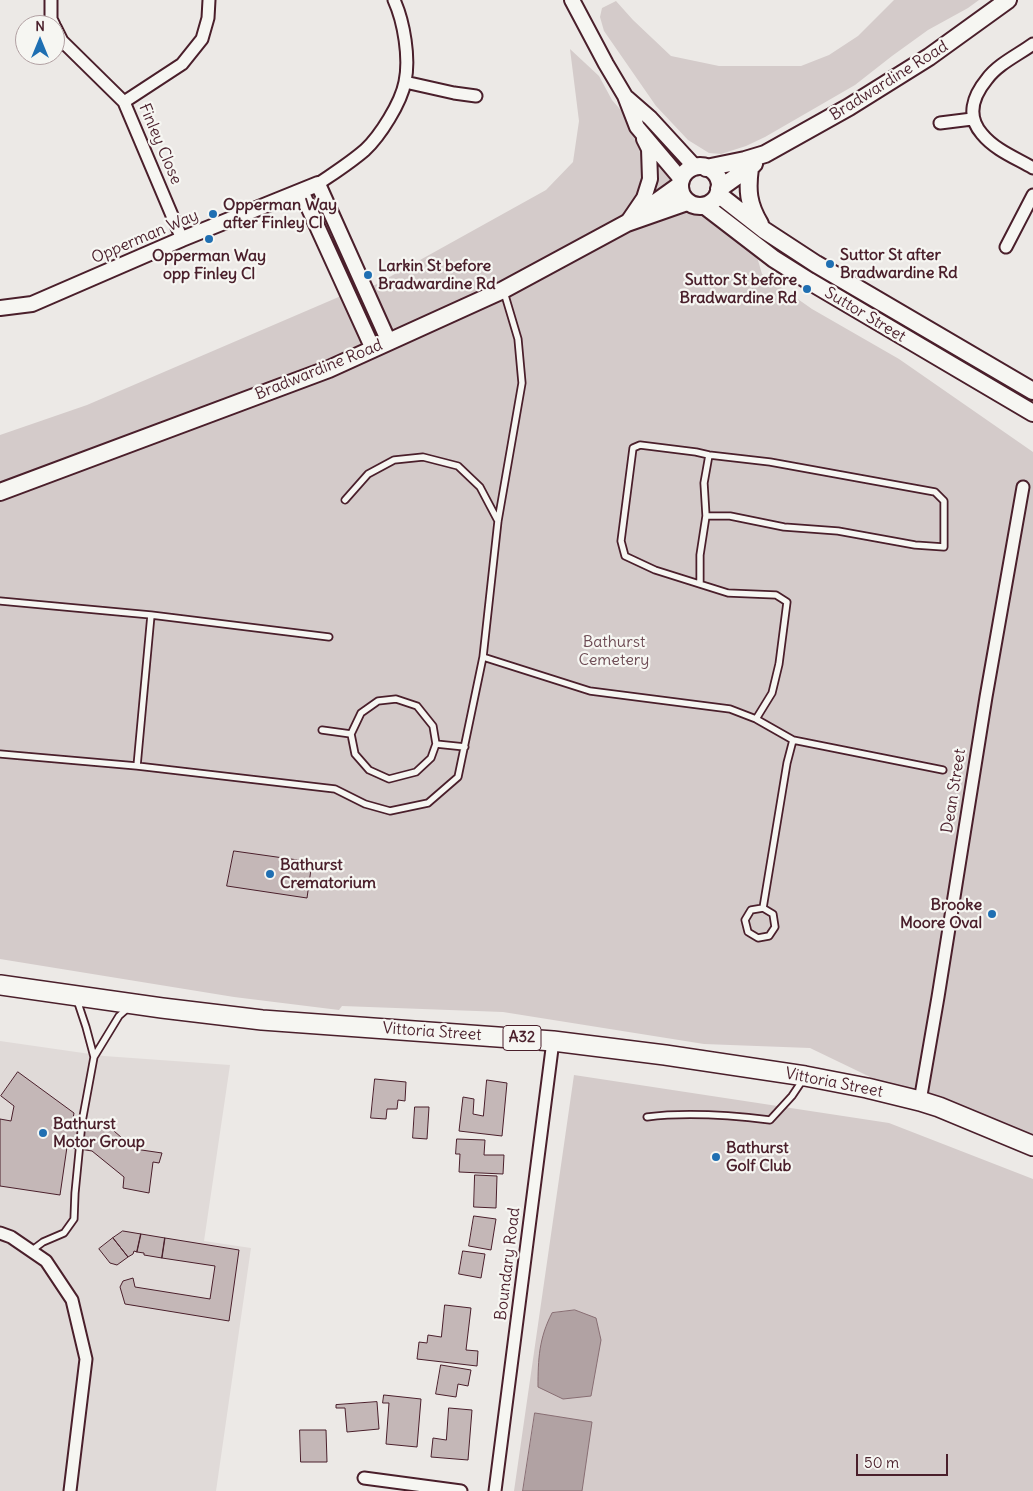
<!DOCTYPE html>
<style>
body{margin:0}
#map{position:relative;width:1033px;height:1491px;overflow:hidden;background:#ece9e6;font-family:Delius,sans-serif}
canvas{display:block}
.north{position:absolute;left:15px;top:15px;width:50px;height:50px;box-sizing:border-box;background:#f6f6f2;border:1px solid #b1a0a2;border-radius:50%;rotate:0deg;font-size:14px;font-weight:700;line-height:20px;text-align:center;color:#4a1f2b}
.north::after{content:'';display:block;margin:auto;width:18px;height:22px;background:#1f6fb2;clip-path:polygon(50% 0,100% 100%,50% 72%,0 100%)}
.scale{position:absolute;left:856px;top:1454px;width:92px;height:22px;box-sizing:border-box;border:2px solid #4a1f2b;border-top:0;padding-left:6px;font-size:15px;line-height:18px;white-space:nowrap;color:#4a1f2b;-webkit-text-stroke:4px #f6f6f2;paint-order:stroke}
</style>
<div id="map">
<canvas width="1033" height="1491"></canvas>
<div class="north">N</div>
<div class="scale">50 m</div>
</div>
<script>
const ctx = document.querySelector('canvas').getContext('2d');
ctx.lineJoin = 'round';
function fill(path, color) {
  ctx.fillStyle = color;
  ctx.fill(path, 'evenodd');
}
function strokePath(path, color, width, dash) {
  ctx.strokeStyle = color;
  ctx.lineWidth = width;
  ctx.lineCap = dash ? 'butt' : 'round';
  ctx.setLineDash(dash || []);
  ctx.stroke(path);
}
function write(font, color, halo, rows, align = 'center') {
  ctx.font = font + ' Delius,sans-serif';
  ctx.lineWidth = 4.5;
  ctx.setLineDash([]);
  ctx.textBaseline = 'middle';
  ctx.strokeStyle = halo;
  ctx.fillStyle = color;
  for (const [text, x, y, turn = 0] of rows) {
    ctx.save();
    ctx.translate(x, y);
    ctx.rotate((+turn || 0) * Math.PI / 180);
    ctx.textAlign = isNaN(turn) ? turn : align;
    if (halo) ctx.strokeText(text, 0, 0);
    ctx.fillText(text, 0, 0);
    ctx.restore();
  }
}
fill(new Path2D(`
 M0 1041 104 1056 230 1065 204 1241 251 1248 216 1491H0Z`), '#e0dad8');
fill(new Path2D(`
 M894 0H979L968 8 928 30 892 56 855 85 765 137 746 146 721 154 709 153 688 140 656 106 604 31 600 17 602 8 616 1 633 20 671 56 719 66H801L829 55 858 36Z
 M570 49 599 76 612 100 681 179 629 222 693 205 699 206 753 243 762 274 812 309 899 359 1033 452V1147L920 1101 810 1048 704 1044 503 1012 342 1006 339 1010 234 997 0 959V435L87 405 348 293 372 349 389 342 366 290 546 190 573 162 579 121Z
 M574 1075 889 1123 1033 1179V1491H514Z`), '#d4cbca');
const water = new Path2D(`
 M575 1310 596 1318 601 1340 591 1396 563 1399 538 1387C538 1359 539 1338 552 1313Z
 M535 1413 592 1422 582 1491H523Z`);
fill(water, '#b1a2a3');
strokePath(water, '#886e73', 1);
const building = new Path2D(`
 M234 851 312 862 307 898 227 886Z
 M18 1072 74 1113 72 1124 95 1128 101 1120 128 1143V1148L162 1153 159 1163 153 1162 149 1193 123 1188 124 1177 92 1151 67 1147 60 1195 0 1186V1119L11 1121 14 1106 1 1096Z
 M375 1079 406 1082 405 1101 398 1100 397 1109H387L386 1119 371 1118Z
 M487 1080 507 1083 502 1136 459 1131 463 1097 474 1099 473 1114 483 1116Z
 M415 1107H429L427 1139 413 1138Z
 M457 1139 485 1140 484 1155H504L503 1174 459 1172 460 1154H456Z
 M475 1175 497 1176 496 1208 474 1207Z
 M474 1216 496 1219 491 1250 469 1246Z
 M123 1231 141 1234 137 1252 134 1251 133 1254 128 1257 113 1238Z
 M141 1234 165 1238 162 1258 144 1255V1253L137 1252Z
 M113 1238 128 1257 117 1265 110 1263 99 1249Z
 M165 1238 239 1250 229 1321 125 1304 120 1287 123 1281 133 1278 135 1287 210 1299 215 1266 162 1258Z
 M463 1251 485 1254 481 1278 459 1274Z
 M445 1305 471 1308 466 1350 478 1351 477 1366 417 1359 419 1342 427 1343 428 1335 441 1337Z
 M441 1365 471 1370 468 1386 458 1384 456 1397 436 1394Z
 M384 1395 421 1399 417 1447 386 1444 389 1403H383Z
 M377 1402 379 1429 347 1432 345 1408H336V1405Z
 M449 1408 472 1410 468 1460 431 1457 433 1438 446 1440Z
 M300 1430H326L327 1462H301Z`);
fill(building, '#c4b7b7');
strokePath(building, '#4a1f2b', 1);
const service = new Path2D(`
 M345 500 368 474 394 460 423 457 458 466 480 487 498 521
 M706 516H730L784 527 838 531 915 545 944 547V501L935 492 770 462 709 455 696 452 640 445 633 448 621 541 625 556 655 570 728 593 776 595 787 602 779 664 772 693 756 719
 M700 583V555L706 516 704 483 709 455
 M0 601 151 615 329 637
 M483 657 590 691 730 709 756 719 793 740 943 770
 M322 730 351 734 355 754 369 770 389 779 416 772 431 758 436 744
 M351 734 361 713 378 701 396 699 417 706 433 726 436 744 465 747
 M0 754 137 766 335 789 365 804 390 811 428 803 458 777 483 657 498 521 522 383 518 339 504 292
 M137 766 151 615
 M763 908 751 910 745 920 748 932 758 938 769 936 775 927 773 914 763 908 787 763 793 740
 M77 1000 86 1027 94 1057
 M647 1117C687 1112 729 1115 770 1120L792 1096 804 1078
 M31 1251 43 1242 64 1233 74 1219 75 1193 82 1122 94 1057 119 1016 128 1008`);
const minor = new Path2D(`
 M51 0V19L54 25
 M55 27 62 41 124 102 182 239
 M1033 44C1018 55 998 64 987 79 973 96 966 116 982 134 995 150 1016 158 1033 168
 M405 82 454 93 476 96
 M124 102 182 64 202 39 208 18 209 0
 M940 123 972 119
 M318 184C334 173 350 163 365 150 380 136 401 103 405 82 410 58 404 22 394 0
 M1006 247 1033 195
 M920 1101 938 997 986 697 1023 487
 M0 1233 11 1237 46 1261 72 1300 86 1359 70 1491
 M364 1478 461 1491
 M495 1491 553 1041`);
const tertiary = new Path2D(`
 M572 0 606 64 625 96 637 127 681 179
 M627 98 650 118 695 167
 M301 191 373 349
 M627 223 644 198 650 179 649 149 644 139
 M0 308 32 304 182 239 318 184 389 342`);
const secondary = new Path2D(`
 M680 186a20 20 0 1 1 40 0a20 20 0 1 1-40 0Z
 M706 168 745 160 765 154 849 107 929 57 1008 0
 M750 168C747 190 748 204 760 224
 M719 189 754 164
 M718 194 764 230 816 264 1033 391
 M705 206 774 259 809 281 1033 413
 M645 210 680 185
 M0 492 329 369 503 290 627 223 687 202`);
const trunk = new Path2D(`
 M0 985 162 1008 262 1020 553 1041 665 1055 805 1076 867 1088 920 1101 939 1107 1033 1146`);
strokePath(service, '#4a1f2b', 9);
strokePath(minor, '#4a1f2b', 15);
strokePath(tertiary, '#4a1f2b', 18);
strokePath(secondary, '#4a1f2b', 20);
strokePath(trunk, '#4a1f2b', 22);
strokePath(service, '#f6f6f2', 5.5);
strokePath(minor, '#f6f6f2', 11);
strokePath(tertiary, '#f6f6f2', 14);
strokePath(secondary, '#f6f6f2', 16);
strokePath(trunk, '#f6f6f2', 19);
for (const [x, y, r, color] of [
 [213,214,5,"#1f6fb2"],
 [209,239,5,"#1f6fb2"],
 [830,264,5,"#1f6fb2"],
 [368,275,5,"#1f6fb2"],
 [807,289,5,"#1f6fb2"],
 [270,874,5,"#1f6fb2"],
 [992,914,5,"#1f6fb2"],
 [43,1133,5,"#1f6fb2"],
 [716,1157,5,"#1f6fb2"]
]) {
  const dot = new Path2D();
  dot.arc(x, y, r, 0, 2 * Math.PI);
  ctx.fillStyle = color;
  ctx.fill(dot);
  strokePath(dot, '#f6f6f2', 2);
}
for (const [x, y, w] of [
 [522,1038,38]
]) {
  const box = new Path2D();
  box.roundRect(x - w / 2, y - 12.5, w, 25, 4);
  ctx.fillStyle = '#f6f6f2';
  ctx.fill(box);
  strokePath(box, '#4a1f2b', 1);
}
write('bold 15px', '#4a1f2b', null, [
 ["A32",522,1038]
]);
write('16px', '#4a1f2b', '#f6f6f2', [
 ["Bradwardine Road",889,81,-32],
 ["Finley Close",160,144,67],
 ["Opperman Way",145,237,-23],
 ["Suttor Street",865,315,31],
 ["Bradwardine Road",319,370,-22],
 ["Dean Street",954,791,-81],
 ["Vittoria Street",432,1032,4],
 ["Vittoria Street",834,1083,11],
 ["Boundary Road",508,1264,-83]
]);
write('bold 16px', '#4a1f2b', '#f6f6f2', [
 ["Opperman Way",223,205],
 ["after Finley Cl",223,223],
 ["Suttor St after",840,255],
 ["Bradwardine Rd",840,273],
 ["Opperman Way",209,256,"center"],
 ["opp Finley Cl",209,274,"center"],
 ["Larkin St before",378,266],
 ["Bradwardine Rd",378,284],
 ["Suttor St before",797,280,"right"],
 ["Bradwardine Rd",797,298,"right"],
 ["Bathurst",280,865],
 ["Crematorium",280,883],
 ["Brooke",982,905,"right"],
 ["Moore Oval",982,923,"right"],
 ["Bathurst",53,1124],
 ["Motor Group",53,1142],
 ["Bathurst",726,1148],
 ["Golf Club",726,1166]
], 'left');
write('16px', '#6c4a53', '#f6f6f2', [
 ["Bathurst",614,642],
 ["Cemetery",614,660]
]);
</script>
